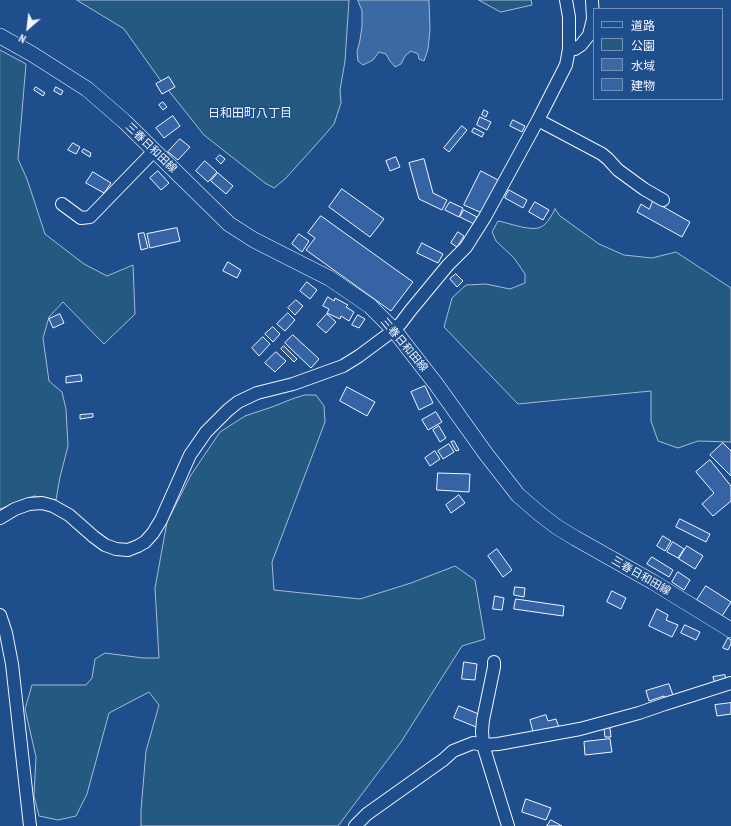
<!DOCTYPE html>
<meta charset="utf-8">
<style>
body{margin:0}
#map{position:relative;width:731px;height:826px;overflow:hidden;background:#1f4e8c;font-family:"PT Sans Narrow","Noto Sans JP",sans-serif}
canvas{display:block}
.legend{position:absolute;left:593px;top:8px;width:130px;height:92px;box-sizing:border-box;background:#1f4e8c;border:1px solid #7391ba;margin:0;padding:5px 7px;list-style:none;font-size:12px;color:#f2f6ff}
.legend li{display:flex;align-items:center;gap:8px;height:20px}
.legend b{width:20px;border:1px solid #7391ba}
.north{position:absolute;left:8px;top:8px;width:40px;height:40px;-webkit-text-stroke:3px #1f4e8c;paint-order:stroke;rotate:208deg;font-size:11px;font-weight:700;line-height:16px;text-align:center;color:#f2f6ff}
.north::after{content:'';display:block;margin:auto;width:14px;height:18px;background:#f2f6ff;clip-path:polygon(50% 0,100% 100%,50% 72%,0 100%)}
</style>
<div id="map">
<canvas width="731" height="826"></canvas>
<ul class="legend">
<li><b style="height:5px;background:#1f4e8c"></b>道路</li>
<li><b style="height:11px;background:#245a82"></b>公園</li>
<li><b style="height:11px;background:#3b69a3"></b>水域</li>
<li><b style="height:11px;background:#3563a3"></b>建物</li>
</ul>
<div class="north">N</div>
</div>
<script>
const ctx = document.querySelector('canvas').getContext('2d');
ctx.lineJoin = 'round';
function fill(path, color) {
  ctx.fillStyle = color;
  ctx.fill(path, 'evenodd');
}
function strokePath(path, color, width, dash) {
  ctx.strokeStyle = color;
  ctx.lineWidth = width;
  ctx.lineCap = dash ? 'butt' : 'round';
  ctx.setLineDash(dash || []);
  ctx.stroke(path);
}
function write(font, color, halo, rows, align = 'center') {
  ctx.font = font + ' "PT Sans Narrow","Noto Sans JP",sans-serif';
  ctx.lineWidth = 3;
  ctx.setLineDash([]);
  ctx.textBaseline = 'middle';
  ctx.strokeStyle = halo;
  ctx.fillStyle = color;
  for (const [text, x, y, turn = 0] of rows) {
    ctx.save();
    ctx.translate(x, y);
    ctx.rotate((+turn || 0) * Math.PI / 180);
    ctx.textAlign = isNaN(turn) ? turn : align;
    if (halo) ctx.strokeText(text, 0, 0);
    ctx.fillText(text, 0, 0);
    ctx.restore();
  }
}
const green = new Path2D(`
 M77 0H349L345 61 340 90 341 103 334 124 322 138 285 179 274 188 265 183 204 135 161 81 124 29Z
 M479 0H531L532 5 501 12Z
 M0 50 26 64 18 159 27 179 45 234 84 264 107 276 133 265 135 314 104 344 63 302 49 317 43 338 49 381 62 392 66 409 68 446 60 477 56 500 34 496 0 509Z
 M555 209 560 216 599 244 624 255 652 258 676 252 731 288V442L698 441 678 448 658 441 651 421V391L518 404 444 327 452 298 466 285 486 284 510 289 525 283V274L514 258 496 241 492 232 498 221C509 223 532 232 541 227 547 224 552 215 555 209Z
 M305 395H316L324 406 325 422 272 562 274 590 360 599 411 583 455 566 475 580 485 639 462 646 401 742 338 826H141V810L146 751 159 705 149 692 109 713 87 794 76 816 58 820 39 816 34 796 36 757 25 709 32 685H86L92 678 95 659 105 653 143 658H159L155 588 167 522 191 475 220 432 245 416 272 407 292 399Z`);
fill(green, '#245a82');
strokePath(green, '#a8bbd7', 1);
const water = new Path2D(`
 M358 0H429L430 30 428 49 424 61 419 59 418 54 411 51 405 56 401 64 395 67 390 61 386 54 379 52 373 60 363 65 358 61 357 52 360 40 362 26V11Z`);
fill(water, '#3b69a3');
strokePath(water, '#a8bbd7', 1);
const building = new Path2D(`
 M169 77 175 87 162 94 156 84Z
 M36 87 45 93 43 96 34 90Z
 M56 87 63 91 61 95 54 91Z
 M163 102 167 107 163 110 159 105Z
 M484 110 488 112 486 117 482 115Z
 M173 116 180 126 164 138 156 128Z
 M480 117 491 122 487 130 477 125Z
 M513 120 525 126 522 132 510 126Z
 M462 126 467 130 449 152 444 148Z
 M474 128 484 133 482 137 472 132Z
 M180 139 190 147 178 160 168 152Z
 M73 143 80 147 76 154 68 150Z
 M84 149 91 153 90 157 82 152Z
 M220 155 225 159 221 164 216 159Z
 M396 157 400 167 390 171 386 161Z
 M424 159 433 193 447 200 442 210 419 199 409 163Z
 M205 161 217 172 208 182 196 171Z
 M158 171 169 183 161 190 150 178Z
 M481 171 498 180 482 213 464 205Z
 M93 172 111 183 104 193 86 183Z
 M218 173 233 186 226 194 211 181Z
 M342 189 384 219 370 237 329 207Z
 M509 190 527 200 523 208 505 198Z
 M653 201 690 222 682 237 637 212 641 204 649 209Z
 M450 202 463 208 459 217 445 210Z
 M535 202 549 210 543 220 529 212Z
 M464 210 477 217 474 224 460 217Z
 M321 216 413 282 391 311 306 250 315 238 308 233Z
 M177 228 180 241 150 248 147 234Z
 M458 232 464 236 457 247 451 243Z
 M144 233 148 248 141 250 138 234Z
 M299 234 309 241 302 252 292 244Z
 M422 243 443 254 438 263 417 253Z
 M228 262 241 270 237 278 223 271Z
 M456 274 463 281 457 287 450 279Z
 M307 282 317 290 310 299 300 291Z
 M328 297 334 301 335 298 348 305 346 307 354 312 349 321 341 316 340 319 327 313 329 309 323 306Z
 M296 300 303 306 295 315 288 308Z
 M288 313 295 320 285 331 277 324Z
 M60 314 64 323 53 328 49 319Z
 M327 314 336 322 326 333 317 325Z
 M358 315 365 319 359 328 352 325Z
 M273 327 280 334 273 342 265 334Z
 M293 335 319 359 311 368 285 343Z
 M263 337 270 344 259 356 252 348Z
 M284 346 297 359 294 362 281 349Z
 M276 352 286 361 275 372 265 363Z
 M81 375 82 381 66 383V377Z
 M425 386 433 403 419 410 411 392Z
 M347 387 375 402 367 416 340 401Z
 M436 412 442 422 428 430 422 420Z
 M93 414V417L80 419V415Z
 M439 426 446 438 440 442 433 430Z
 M454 441 459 450 456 451 451 442Z
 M723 443 731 451V476L710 455Z
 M449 444 454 452 443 459 438 451Z
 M435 451 440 459 430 466 425 458Z
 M710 460 731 486V501L713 516 702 504 714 493 696 472Z
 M438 473 470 474 469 492 437 490Z
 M459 495 465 503 451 513 446 505Z
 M680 519 710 534 706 542 676 527Z
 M663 536 671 541 665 551 657 546Z
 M673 542 684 549 678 558 667 552Z
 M687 546 703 556 695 569 679 559Z
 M497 549 512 570 503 577 488 556Z
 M652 557 673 570 669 577 647 564Z
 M678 572 690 580 684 590 672 582Z
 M706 586 731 602 722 616 697 600Z
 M515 587 525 588 524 597 514 595Z
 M612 591 626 598 621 609 607 602Z
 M495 596 504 598 502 610 493 609Z
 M516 599 564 606 563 616 514 609Z
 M657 609 668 615 666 620 678 625 672 637 649 626Z
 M685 625 700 632 696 640 681 633Z
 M728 638 731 640V644L728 650 723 648Z
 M464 662 477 664 475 680 462 679Z
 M725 675 726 681 715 684 713 677Z
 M669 684 674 698 666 701 664 696 649 701 646 691Z
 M731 703V714L717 716 715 705Z
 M459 706 481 715 476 727 454 718Z
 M546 715 548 721 556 719 560 730 547 733 546 729 533 732 530 720Z
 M610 728 611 737H605L604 729Z
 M610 739 612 752 585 755 584 742Z
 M526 799 551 808 546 820 522 812Z
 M551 820 562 826H547Z`);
fill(building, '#3563a3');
strokePath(building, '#f2f6ff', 1);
const minor = new Path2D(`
 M569 49H575L581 45 589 35 593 19 592 0
 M538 120 602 154 608 159 618 170 644 189 663 200
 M62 204 81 218 90 217 154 151
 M0 518 15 509 29 504 42 503 53 506 69 515 94 537 105 545 116 549 128 550 138 546 145 542 153 533 161 520 190 455 197 445 206 432 228 410 238 402 257 393 293 384 343 366 359 356 394 330 401 323 410 311 448 265 466 247 485 217 538 120 566 65 569 49V17L566 0
 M0 615 6 633 12 664 30 826
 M494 662V667L483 720 482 731 483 745 508 826
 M355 826 367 814 443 760 453 751 473 743 483 745 498 744 580 729 639 713 665 704 731 683`);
const major = new Path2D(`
 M0 36 32 54 87 89 124 121 229 224 254 240 329 278 370 306 394 330 436 384 486 454 518 495 540 514 557 527 575 538 653 582 731 630`);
strokePath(minor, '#f2f6ff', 14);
strokePath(major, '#f2f6ff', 16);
strokePath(minor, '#1f4e8c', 12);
strokePath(major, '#1f4e8c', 15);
write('11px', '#f2f6ff', '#1f4e8c', [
 ["三春日和田線",151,148,44],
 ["三春日和田線",404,345,50],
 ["三春日和田線",641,576,30]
]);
write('12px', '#f2f6ff', '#1f4e8c', [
 ["日和田町八丁目",250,114]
]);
</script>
